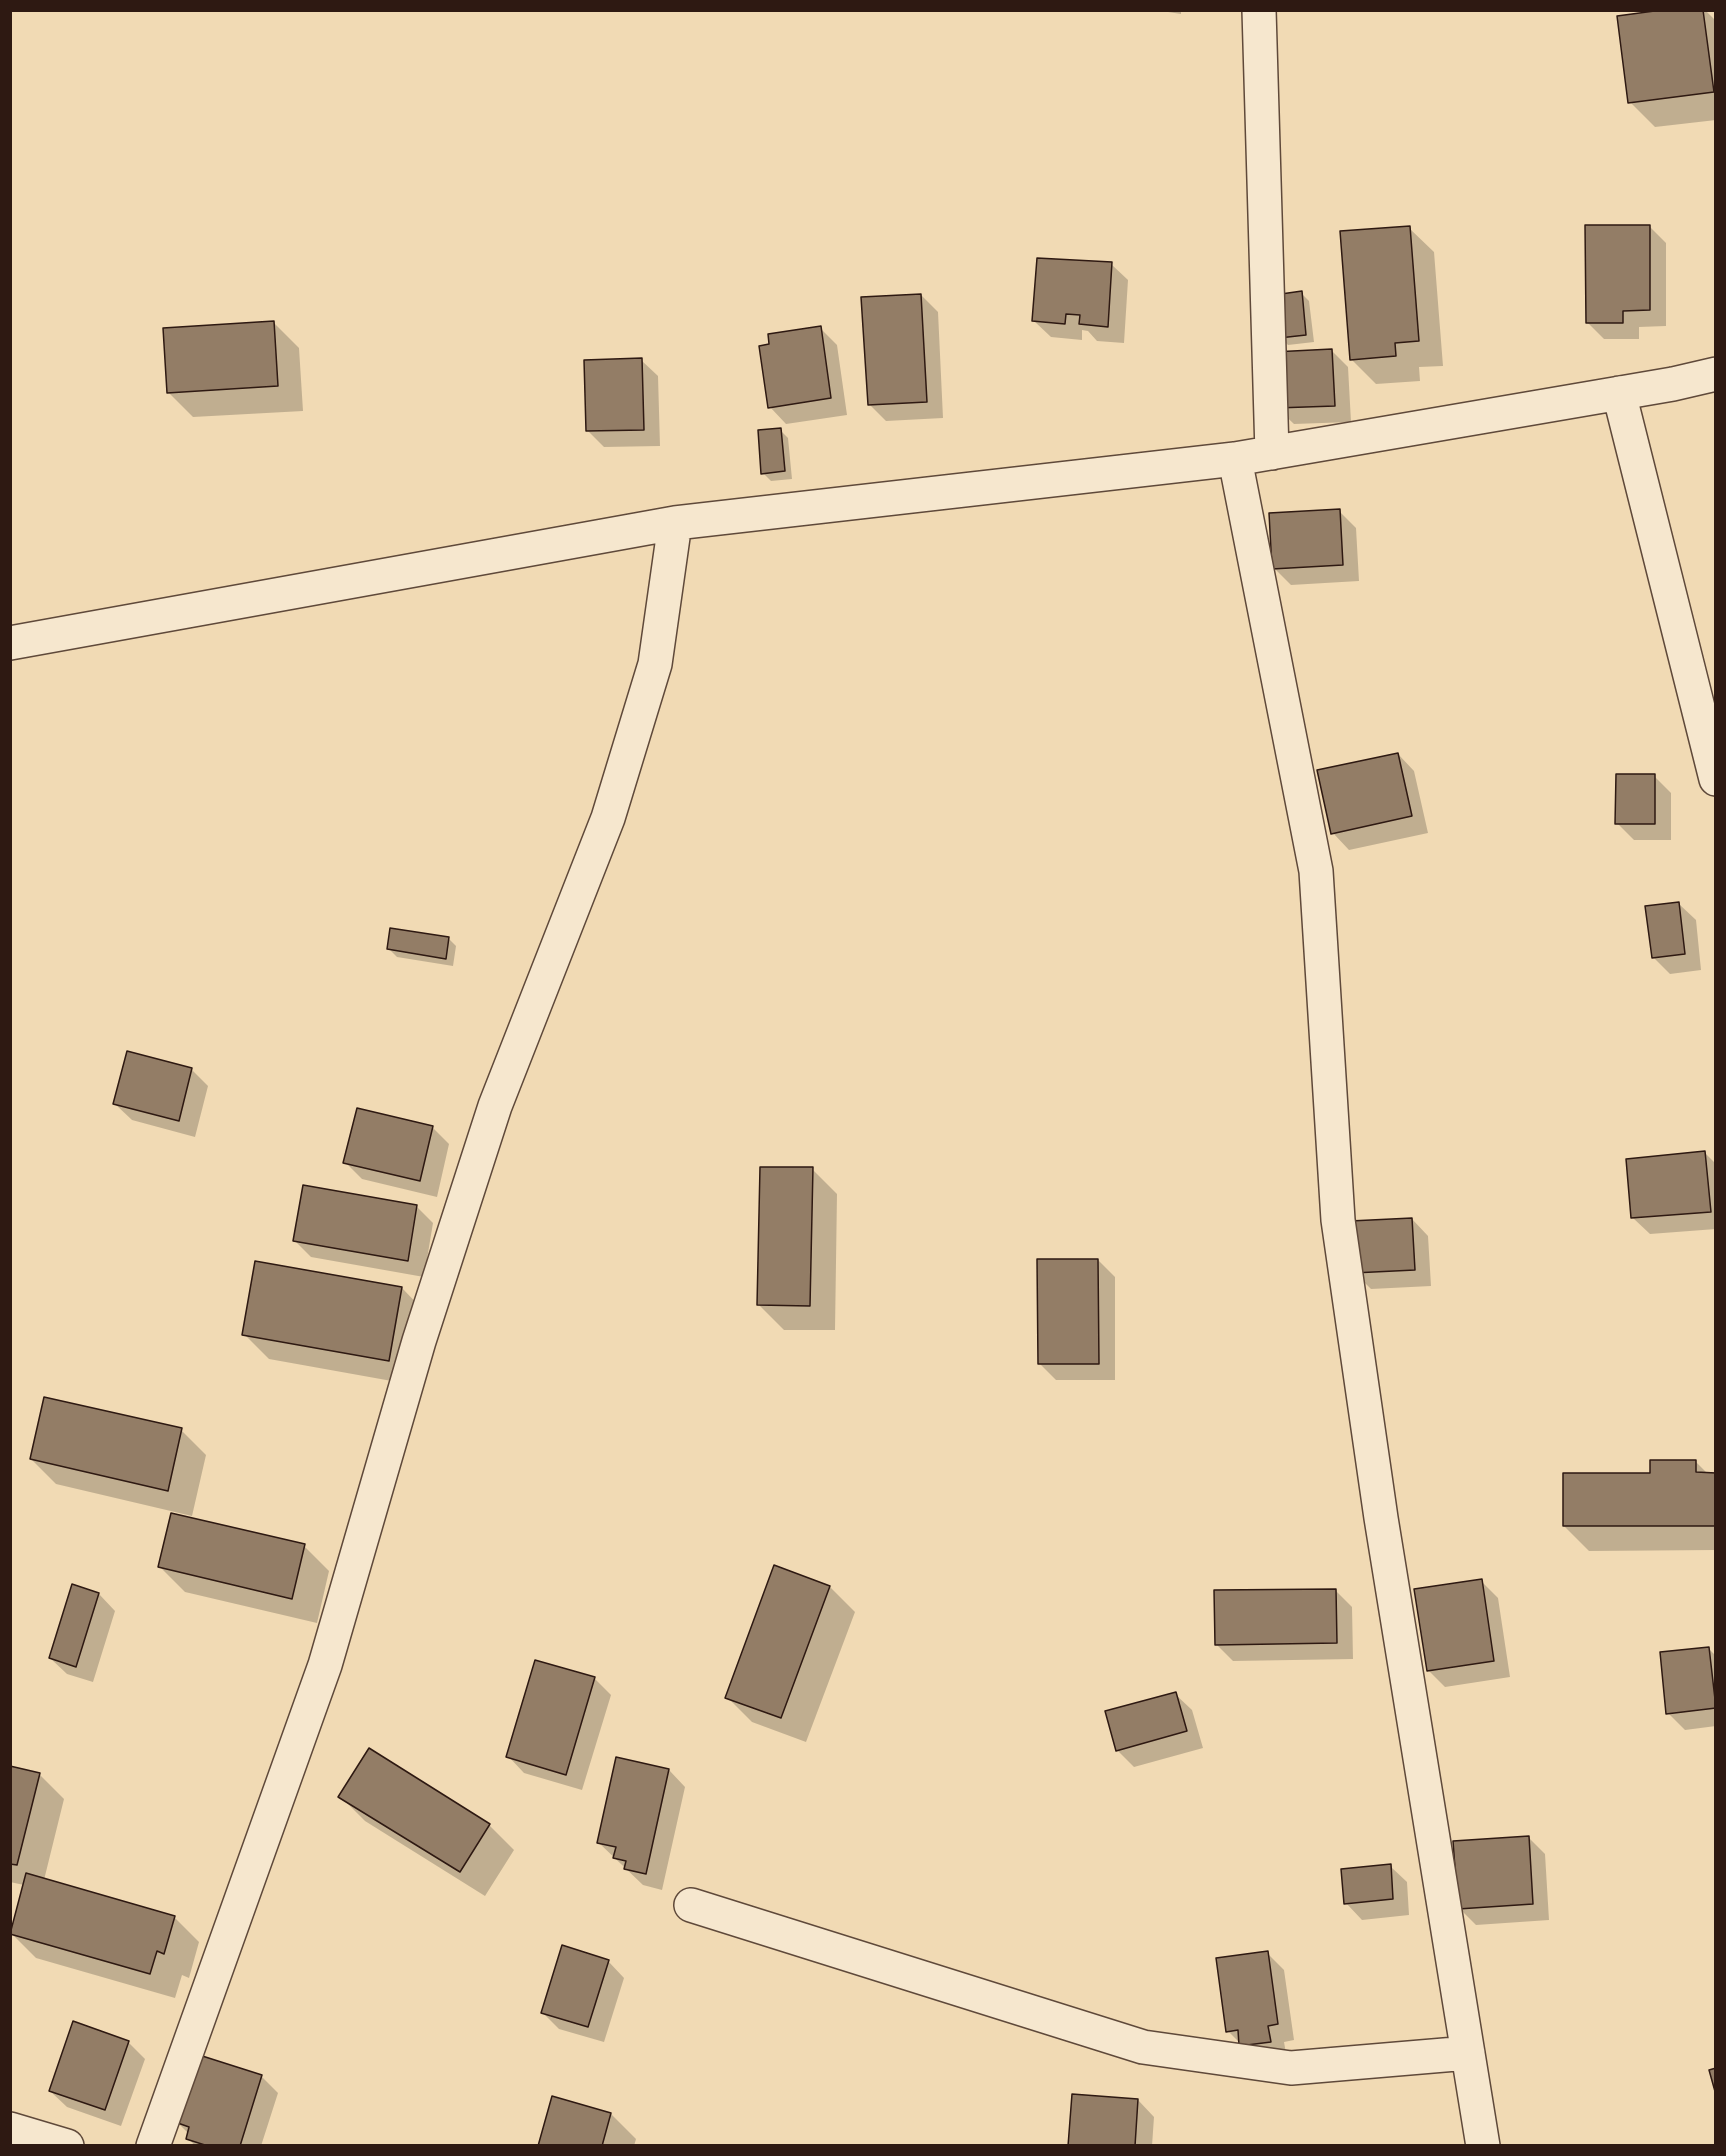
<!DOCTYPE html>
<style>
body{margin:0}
#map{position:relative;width:1726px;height:2156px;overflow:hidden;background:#f1dab4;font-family:Cardo,serif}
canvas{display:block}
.frame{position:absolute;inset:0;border:12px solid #2e1912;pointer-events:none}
</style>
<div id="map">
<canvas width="1726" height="2156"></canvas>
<div class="frame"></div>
</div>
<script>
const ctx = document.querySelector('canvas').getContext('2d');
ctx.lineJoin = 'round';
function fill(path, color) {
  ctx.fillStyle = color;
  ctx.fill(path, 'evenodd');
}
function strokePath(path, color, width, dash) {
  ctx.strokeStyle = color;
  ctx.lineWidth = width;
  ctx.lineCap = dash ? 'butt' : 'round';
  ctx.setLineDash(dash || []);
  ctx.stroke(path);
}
fill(new Path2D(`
 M1155 10H1181V14Z
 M1674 10H1705L1716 21V120L1655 127 1630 102Z
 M1649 226 1666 243V326L1639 327V339H1604L1587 322Z
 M1409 228 1434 252 1443 366 1419 367 1420 381 1376 384 1351 359Z
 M1111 264 1128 280 1124 343 1097 341 1088 331 1082 330V340L1051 337 1034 321Z
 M1301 293 1309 301 1314 342 1288 345 1280 337Z
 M921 295 938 312 943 418 886 421 869 404Z
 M274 323 299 348 303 411 193 417 168 392Z
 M820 328 837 345 847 415 786 424 770 407Z
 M1331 350 1348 367 1351 422 1294 424 1277 408Z
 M641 360 658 376 660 446 604 447 588 431Z
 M780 430 788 438 792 479 771 481 763 473Z
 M1339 511 1356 528 1359 581 1291 585 1274 568Z
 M1398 754 1414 771 1428 833 1349 850 1333 833Z
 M1654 776 1671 793V840H1634L1617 823Z
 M1679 904 1696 920 1701 970 1670 974 1653 957Z
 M448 938 456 946 453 966 397 957 389 949Z
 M191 1069 208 1086 195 1137 132 1120 115 1104Z
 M432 1127 449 1144 437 1197 362 1179 345 1162Z
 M1705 1153 1716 1164V1229L1650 1234 1633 1218Z
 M812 1169 837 1194 835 1330H784L759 1305Z
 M304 1187 417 1207 433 1223 424 1277 311 1257 295 1241Z
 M1412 1219 1428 1236 1431 1286 1371 1289 1354 1272Z
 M1098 1260 1115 1277V1380H1056L1039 1363Z
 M402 1288 426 1313 414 1385 269 1359 244 1334Z
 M181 1430 206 1455 192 1516 56 1484 31 1459Z
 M1695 1461 1708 1474H1716V1550L1589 1551 1564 1526 1652 1474Z
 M304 1546 329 1571 317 1623 185 1592 160 1567Z
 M775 1567 830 1587 855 1612 806 1742 752 1722 727 1697Z
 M1481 1581 1498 1598 1510 1677 1445 1687 1428 1670Z
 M1336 1591 1352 1607 1353 1659 1233 1661 1216 1644Z
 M99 1594 115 1611 93 1682 67 1674 50 1658Z
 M1709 1649 1716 1656V1726L1685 1730 1668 1713Z
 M594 1678 611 1695 582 1790 524 1773 508 1756Z
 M1175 1694 1192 1710 1203 1748 1134 1767 1117 1750Z
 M10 1767 39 1774 64 1799 44 1880 174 1917 199 1942 189 1978 182 1975 175 1998 36 1958 11 1933 24 1885 10 1882Z
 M669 1770 685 1787 662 1890 643 1885 599 1843Z
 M340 1796 489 1825 514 1850 485 1896 365 1821Z
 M1528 1837 1545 1854 1549 1920 1476 1925 1459 1908Z
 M1390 1866 1407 1882 1409 1915 1362 1920 1346 1903Z
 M1267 1953 1284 1970 1294 2040 1284 2042 1287 2059 1241 2044 1228 2031Z
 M608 1961 624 1978 604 2042 559 2029 543 2013Z
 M128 2042 145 2059 121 2126 67 2107 50 2091Z
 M261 2076 278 2093 261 2146H195L188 2138 189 2134 177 2122Z
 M1138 2100 1154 2117 1152 2146H1070Z
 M611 2114 636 2139 634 2146H540Z`), '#0003');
const building = new Path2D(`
 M1662 10H1703L1714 92 1628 103 1617 16Z
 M1585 225H1650V310L1623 311V323H1586Z
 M1410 226 1419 341 1395 343 1396 356 1350 360 1340 231Z
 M1037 258 1112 262 1108 327 1079 324 1080 315 1066 314 1065 324 1032 321Z
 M1302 291 1306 335 1279 338 1274 295Z
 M921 294 927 402 868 405 861 297Z
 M274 321 278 386 167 393 163 328Z
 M821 326 831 398 768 408 759 346 769 344 768 334Z
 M1332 349 1335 406 1276 408 1273 352Z
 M642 358 644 430 586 431 584 360Z
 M781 428 785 471 761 474 758 430Z
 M1340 509 1343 565 1272 569 1269 513Z
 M1398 753 1412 816 1331 834 1317 770Z
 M1616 774H1655V824H1615Z
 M1679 902 1685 954 1652 958 1645 906Z
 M390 928 449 937 446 959 387 949Z
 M127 1051 192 1068 179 1121 113 1104Z
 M357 1108 433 1126 420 1181 343 1163Z
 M1705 1151 1711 1212 1631 1218 1626 1159Z
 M760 1167H813L810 1306 757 1305Z
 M303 1185 417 1205 408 1261 293 1241Z
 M1412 1218 1415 1270 1353 1273 1350 1221Z
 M1037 1259H1098L1099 1364H1038Z
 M255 1261 402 1287 389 1361 242 1335Z
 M44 1397 182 1428 168 1491 30 1459Z
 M1650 1460H1696V1472L1716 1473V1526H1563V1473H1650Z
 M171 1513 305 1544 292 1599 158 1567Z
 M774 1565 830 1586 781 1718 725 1698Z
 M1482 1579 1494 1661 1427 1671 1414 1589Z
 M72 1584 99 1593 76 1667 49 1658Z
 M1336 1589 1337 1643 1215 1645 1214 1590Z
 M1709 1647 1716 1708 1666 1714 1660 1652Z
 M535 1660 595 1677 566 1775 506 1757Z
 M1176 1692 1187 1731 1116 1751 1105 1711Z
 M369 1748 490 1824 460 1872 338 1797Z
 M616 1757 669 1769 646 1874 624 1869 626 1861 613 1858 616 1847 597 1843Z
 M10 1766 40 1773 17 1865 10 1864Z
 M1529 1836 1533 1904 1458 1909 1453 1841Z
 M1391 1864 1393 1899 1344 1904 1341 1869Z
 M26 1873 175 1916 164 1954 157 1951 150 1974 10 1934Z
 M562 1945 609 1960 588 2027 541 2013Z
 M1268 1951 1278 2024 1268 2026 1271 2042 1239 2046 1238 2030 1226 2032 1216 1958Z
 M73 2021 129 2041 105 2110 49 2091Z
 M196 2054 262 2075 240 2146H208L186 2139 189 2127 175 2122Z
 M1716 2068V2095L1709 2070Z
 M1072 2094 1138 2099 1135 2146H1068Z
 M552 2096 611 2113 602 2146H538Z`);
fill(building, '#937d66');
strokePath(building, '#2e1912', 1.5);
const minor = new Path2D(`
 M1259 10 1272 453
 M1619 393 1716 779
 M1235 459 1316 871 1338 1220 1381 1518 1483 2146
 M10 643 675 523 1235 459 1673 384 1716 374
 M691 1905 1143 2047 1291 2068 1468 2053
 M10 2129 67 2146
 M153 2146 325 1665 419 1341 495 1106 608 818 655 664 675 523`);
strokePath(minor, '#5f493a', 36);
strokePath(minor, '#f6e7ce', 33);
</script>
